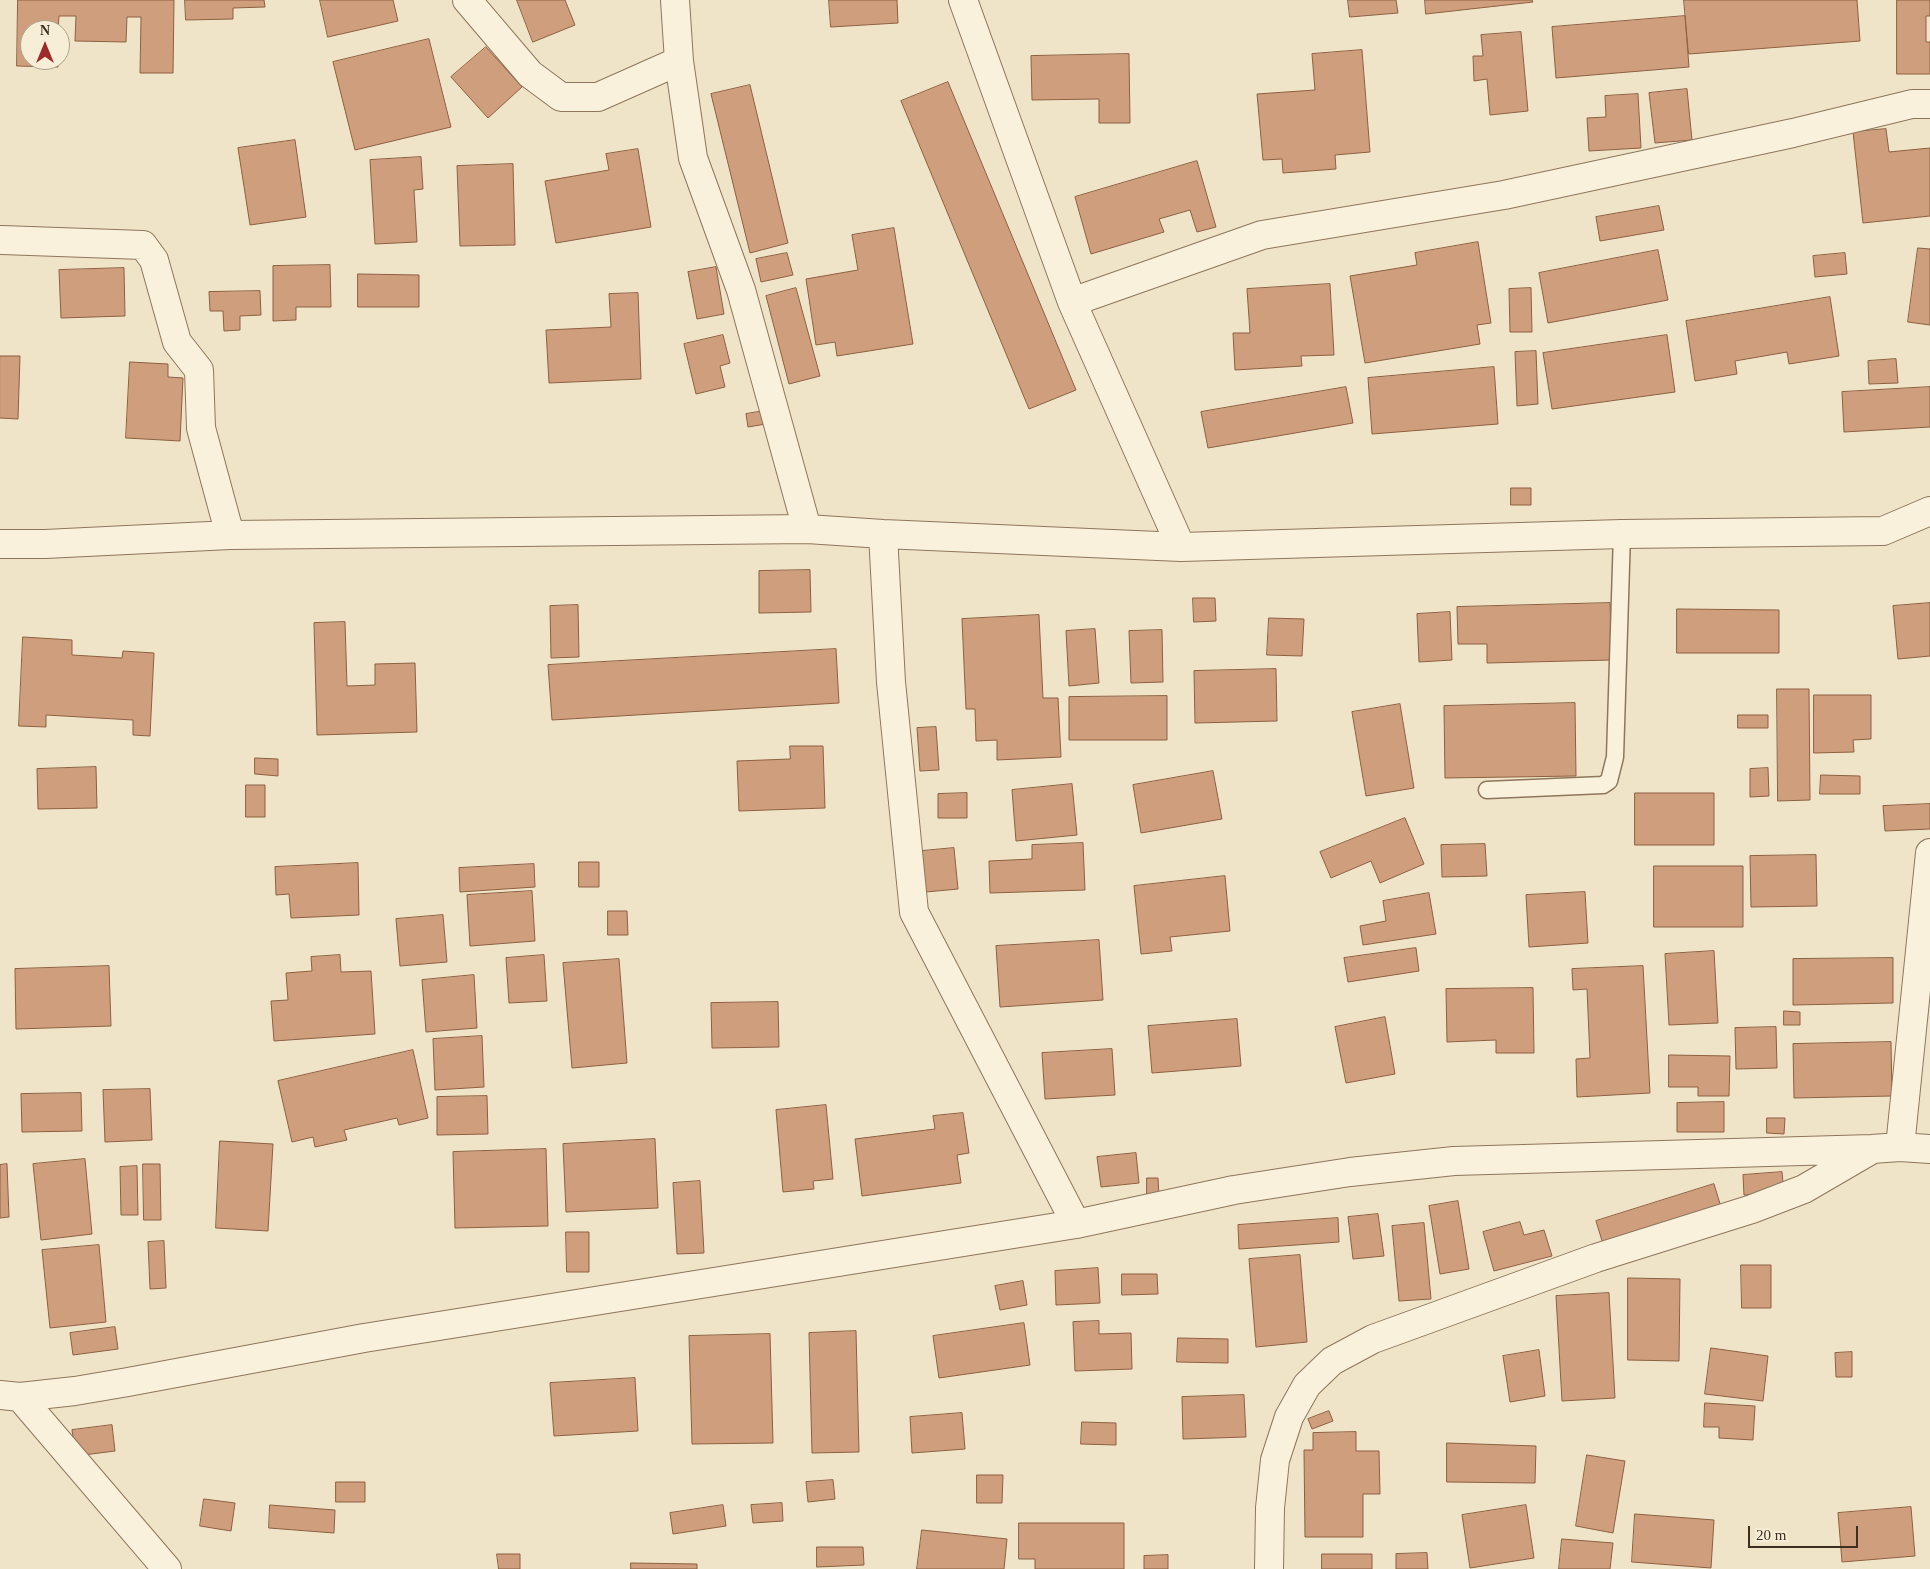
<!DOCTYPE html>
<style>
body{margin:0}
#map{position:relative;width:1930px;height:1569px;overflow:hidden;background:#f0e4c8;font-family:"Times New Roman",serif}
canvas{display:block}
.north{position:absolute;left:20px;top:20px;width:50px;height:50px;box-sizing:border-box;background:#f7eed8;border:1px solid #ada18e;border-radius:50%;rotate:0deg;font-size:14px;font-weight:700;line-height:20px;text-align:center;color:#3d2e20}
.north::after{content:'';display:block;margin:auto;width:18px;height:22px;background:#9e2a2b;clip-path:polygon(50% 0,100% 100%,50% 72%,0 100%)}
.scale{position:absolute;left:1748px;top:1526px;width:110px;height:22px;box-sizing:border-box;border:2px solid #3d2e20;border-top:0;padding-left:6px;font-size:15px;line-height:18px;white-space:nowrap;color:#3d2e20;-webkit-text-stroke:4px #f7eed8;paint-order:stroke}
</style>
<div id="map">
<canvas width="1930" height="1569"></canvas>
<div class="north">N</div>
<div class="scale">20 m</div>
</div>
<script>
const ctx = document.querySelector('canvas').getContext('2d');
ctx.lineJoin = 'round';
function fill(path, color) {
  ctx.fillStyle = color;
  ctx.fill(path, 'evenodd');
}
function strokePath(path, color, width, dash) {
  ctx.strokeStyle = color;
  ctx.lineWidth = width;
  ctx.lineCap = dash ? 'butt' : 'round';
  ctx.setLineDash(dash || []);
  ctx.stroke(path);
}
const building = new Path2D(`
 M18 0H174L173 73H140L141 17H127L126 42 75 41 76 16H59L58 30H30V60H58V67L17 66Z
 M185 0H264L265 7 233 8V19L186 20Z
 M320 0H393L398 21 328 37Z
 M517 0H565L575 25 533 42Z
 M829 0H897L898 23 831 27Z
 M1348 0H1396L1398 13 1350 17Z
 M1425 0H1532L1533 2 1426 14Z
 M1684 0H1857L1860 41 1689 54Z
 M1897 0H1930V16H1926V42H1930V74H1897Z
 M1685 16 1689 67 1556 78 1552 27Z
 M1521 32 1528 111 1490 115 1487 79 1474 81 1473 56H1483L1481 35Z
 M429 39 451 127 355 150 333 62Z
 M486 47 522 87 488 118 451 77Z
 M1362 50 1370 152 1335 155 1336 169 1283 173 1282 159 1263 160 1257 94 1315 90 1312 54Z
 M1129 54 1130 123H1099V99L1032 100 1031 56Z
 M948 82 1076 390 1029 409 901 101Z
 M750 85 788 243 750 253 711 94Z
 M1687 89 1692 140 1655 143 1649 93Z
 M1638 94 1641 148 1589 151 1587 118 1606 117 1605 96Z
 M1886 129 1889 152 1930 148V216L1863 223 1853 132Z
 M295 140 306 217 250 225 238 148Z
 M638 149 651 227 556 243 545 181 609 170 606 154Z
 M421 157 423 189 414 190 417 242 375 244 370 160Z
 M1197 161 1216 227 1197 232 1190 210 1159 219 1164 232 1091 254 1075 197Z
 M513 164 515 245 460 246 457 166Z
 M1659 206 1664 230 1600 241 1596 217Z
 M894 228 913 344 837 356 835 342 816 345 806 279 858 270 852 235Z
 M1478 242 1491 323 1477 325 1480 344 1365 363 1350 276 1417 265 1415 253Z
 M1918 248 1930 249V325L1908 322Z
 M1658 250 1668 300 1548 323 1539 273Z
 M787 253 793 275 761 282 756 259Z
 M1845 253 1847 274 1815 277 1813 256Z
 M330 265 331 307H296V320L273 321V266Z
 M716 267 724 314 697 319 688 272Z
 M124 268 125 316 61 318 59 270Z
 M358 274 419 275V307H358Z
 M1330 284 1334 355 1301 356 1302 366 1235 370 1233 333H1250L1247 289Z
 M796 288 820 376 789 384 766 296Z
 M1531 288 1532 332H1510L1509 289Z
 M260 291 261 315 240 316V330L224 331 223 311H210L209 292Z
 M638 293 641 379 549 383 546 330 611 327 609 294Z
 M1830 297 1839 356 1789 364 1787 352 1735 361 1737 374 1695 381 1686 321Z
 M723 335 730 363 720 366 725 387 696 394 684 344Z
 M1667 335 1675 392 1552 409 1543 353Z
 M1536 351 1538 404 1517 406 1515 352Z
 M0 356H20L18 419 0 418Z
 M1896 359 1898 383 1869 384 1868 361Z
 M130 362 168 364V377L183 378 180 441 126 438Z
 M1494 367 1498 424 1372 434 1368 378Z
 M1346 387 1353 423 1208 448 1201 412Z
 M1930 387V427L1844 432 1842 392Z
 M764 411 766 424 748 427 746 414Z
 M1511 488H1531V505H1511Z
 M810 570 811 612 759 613V571Z
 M1193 598H1215L1216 621 1194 622Z
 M1610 603 1612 660 1487 663V644H1458L1457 607Z
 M1930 603V656L1898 659 1893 606Z
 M578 605 579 657 551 658 550 606Z
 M1677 609 1779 610V653H1677Z
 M1450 612 1452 660 1419 662 1417 614Z
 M1039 615 1043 698H1058L1061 757 997 760V740L976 741 975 709H966L962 619Z
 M1269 618 1304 619 1302 656 1267 655Z
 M345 622 347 686 375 685V664L415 663 417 732 317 735 314 623Z
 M1095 629 1099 683 1069 686 1066 631Z
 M1162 630 1163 682 1131 683 1129 631Z
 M23 637 72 640V655L122 658 123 651 154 653 150 736 133 735V720L46 715V727L19 726Z
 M836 649 839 703 552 720 548 665Z
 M1276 669 1277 721 1195 723 1194 671Z
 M1777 689H1809L1810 800 1778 801Z
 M1814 695H1871V739L1853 740 1854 752 1814 753Z
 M1167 696V740H1069V697Z
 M1575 703 1576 776 1445 778 1444 706Z
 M1400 704 1414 788 1366 796 1352 712Z
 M1738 715H1768V728H1738Z
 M936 727 939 770 920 771 917 728Z
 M790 746H823L825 808 739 811 737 761 790 759Z
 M255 758 278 759V776L255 774Z
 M96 767 97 808 38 809 37 769Z
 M1768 768 1769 796 1750 797V769Z
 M1213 771 1222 819 1141 833 1133 785Z
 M1821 775 1860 776V794H1820Z
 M1072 784 1077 835 1016 841 1012 790Z
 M246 785H265V817H246Z
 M967 793V818H938V794Z
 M1635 793H1714V845H1635Z
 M1930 804V829L1885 831 1883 806Z
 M1405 818 1424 864 1380 883 1371 861 1331 878 1320 852Z
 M1083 843 1085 890 990 893 989 861 1032 859V845Z
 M1485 844 1487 876 1442 877 1441 845Z
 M954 848 958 889 926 892 922 851Z
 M1816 855 1817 906 1751 907 1750 856Z
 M579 862H599V887H579Z
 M358 863 359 915 291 918 289 894 276 895 275 867Z
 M534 864 535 887 460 892 459 868Z
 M1654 866H1743V927H1654Z
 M1225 876 1230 931 1170 937 1172 951 1141 954 1134 886Z
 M532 891 535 941 470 946 467 895Z
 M1585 892 1588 943 1529 947 1526 895Z
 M1429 893 1436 934 1363 945 1360 926 1386 921 1383 901Z
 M608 911H627L628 935H608Z
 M443 915 447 962 400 966 396 919Z
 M1099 940 1103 1000 1000 1007 996 946Z
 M1416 948 1419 971 1348 982 1344 958Z
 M1714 951 1718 1023 1669 1025 1665 954Z
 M340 955 341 972 371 971 375 1034 274 1041 271 1001 288 1000 286 973 312 971 311 957Z
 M544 955 547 1001 509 1003 506 958Z
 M1893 958V1003L1793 1005V959Z
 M619 959 627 1063 572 1068 563 963Z
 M109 966 111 1026 16 1029 15 969Z
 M1643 966 1650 1093 1577 1097 1576 1059 1590 1058 1587 989 1573 990 1572 969Z
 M474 975 477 1028 426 1032 422 980Z
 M1533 988 1534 1053H1496V1040L1447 1042 1446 989Z
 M778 1002 779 1047 712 1048 711 1003Z
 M1784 1011 1800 1012V1025H1784Z
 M1385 1017 1395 1074 1346 1083 1335 1027Z
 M1237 1019 1241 1066 1152 1073 1148 1026Z
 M1776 1027 1777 1068 1736 1069 1735 1028Z
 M482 1036 484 1087 435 1090 433 1039Z
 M1891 1042 1892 1096 1794 1098 1793 1044Z
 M1112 1049 1115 1095 1045 1099 1042 1053Z
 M413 1050 428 1118 399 1125 397 1118 344 1130 347 1140 315 1147 313 1137 292 1142 278 1081Z
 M1669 1055 1730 1056 1729 1096H1698V1087H1669Z
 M150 1089 152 1140 105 1142 103 1090Z
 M81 1093 82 1131 22 1132 21 1094Z
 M487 1096 488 1134 437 1135V1097Z
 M1724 1102V1132H1677V1103Z
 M826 1105 833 1179 813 1181 814 1189 783 1192 776 1110Z
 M963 1113 969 1153 957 1155 961 1183 862 1196 855 1139 935 1129 933 1116Z
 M1767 1118H1785L1784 1134 1767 1133Z
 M655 1139 658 1208 566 1212 563 1144Z
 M220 1141 273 1144 268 1231 216 1228Z
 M546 1149 548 1226 455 1228 453 1152Z
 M1136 1153 1139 1183 1101 1187 1097 1157Z
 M85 1159 92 1234 41 1240 33 1164Z
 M7 1164 9 1217 0 1218V1165Z
 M143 1164H160L161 1220H144Z
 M137 1166 138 1215H121L120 1167Z
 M1782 1172 1784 1193 1744 1195 1743 1175Z
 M1147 1178H1158L1159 1196H1147Z
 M700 1181 704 1253 677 1254 673 1183Z
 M1714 1184 1721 1207 1603 1244 1596 1221Z
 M1458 1201 1469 1269 1440 1274 1429 1206Z
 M1378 1214 1384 1256 1353 1259 1348 1217Z
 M1338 1218 1339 1242 1239 1249 1238 1225Z
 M1520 1222 1524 1235 1544 1230 1552 1256 1494 1271 1483 1232Z
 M1424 1223 1431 1299 1399 1301 1392 1226Z
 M566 1232H589V1272H567Z
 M164 1241 166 1288 150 1289 148 1242Z
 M99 1245 106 1322 50 1328 42 1250Z
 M1300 1255 1307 1342 1256 1347 1249 1259Z
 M1741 1265H1771V1308H1742Z
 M1098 1268 1100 1303 1056 1305 1055 1271Z
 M1122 1274H1157L1158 1294 1122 1295Z
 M1628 1278 1680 1279 1679 1361 1628 1360Z
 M1023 1281 1027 1305 1000 1310 995 1286Z
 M1609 1293 1615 1398 1562 1401 1556 1296Z
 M1099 1321V1334L1131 1333 1132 1369 1075 1371 1073 1322Z
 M1024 1323 1030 1365 939 1378 933 1336Z
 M115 1327 118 1349 73 1355 70 1333Z
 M856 1331 859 1452 812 1453 809 1333Z
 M770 1334 773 1443 692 1444 689 1336Z
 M1178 1338 1228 1339V1363L1177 1362Z
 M1711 1348 1768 1356 1763 1401 1705 1394Z
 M1539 1350 1545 1396 1510 1402 1503 1356Z
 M1852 1352V1377H1836L1835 1353Z
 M635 1378 638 1431 554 1436 550 1383Z
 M1244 1395 1246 1437 1183 1439 1182 1397Z
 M1705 1403 1755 1406 1753 1440 1719 1438V1427H1704Z
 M1329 1411 1333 1421 1312 1429 1308 1419Z
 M962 1413 965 1449 912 1453 910 1417Z
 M1082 1422 1116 1423V1445L1081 1444Z
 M112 1425 115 1451 76 1456 72 1430Z
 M1356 1432V1451H1379L1380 1494H1363V1537H1305L1304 1450H1313V1433Z
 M1447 1443 1536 1446 1535 1483 1447 1482Z
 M1587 1455 1625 1461 1613 1533 1576 1526Z
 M977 1475H1003L1002 1503H977Z
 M833 1480 835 1499 808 1502 806 1482Z
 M336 1482H365V1502H336Z
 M204 1499 235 1503 231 1531 200 1526Z
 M782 1503 783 1521 753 1523 751 1505Z
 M270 1505 335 1510 334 1533 269 1528Z
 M723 1505 726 1526 673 1534 670 1513Z
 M1526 1505 1534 1558 1470 1568 1462 1515Z
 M1911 1507 1915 1556 1842 1562 1838 1513Z
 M1635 1514 1714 1520 1711 1568 1632 1562Z
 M1019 1523H1124V1569H1035V1559H1019Z
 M922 1530 1007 1539 1004 1569H917Z
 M1562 1539 1613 1543 1610 1569H1559Z
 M817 1547H863L864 1565 817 1567Z
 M1427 1553 1428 1569H1396V1554Z
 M497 1554H520V1569H499Z
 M1322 1554H1372V1569H1322Z
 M1168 1555V1569H1144V1556Z
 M631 1563 697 1564V1569H631Z`);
fill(building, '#cf9f7d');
strokePath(building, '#8d5f41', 1);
const service = new Path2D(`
 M1487 790 1603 785 1609 781 1615 757 1622 534`);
const minor = new Path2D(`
 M467 0 530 74 561 97H598L679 61
 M675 0 679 61 693 158 741 290 807 529
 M963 0 1072 302 1181 547
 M2 240 143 245 154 260 177 342 199 370 201 428 230 535
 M1072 302 1262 235 1504 195 1793 133 1912 104H1930
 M883 534 891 682 914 912 1076 1224
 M0 544H45L230 535 807 529 883 534 1181 547 1622 534 1883 531 1930 511
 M1900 1147 1930 853
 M0 1395 20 1397 75 1391 128 1382 364 1338 1076 1224 1234 1190 1350 1172 1454 1161 1872 1149 1900 1147 1930 1149
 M20 1397 167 1569
 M1269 1569 1270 1508 1275 1460 1289 1417 1307 1385 1332 1361 1373 1339 1596 1258 1752 1209 1804 1189 1871 1150`);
strokePath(service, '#8d765c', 19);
strokePath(minor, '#8d765c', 30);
strokePath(service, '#faf1dc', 16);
strokePath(minor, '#faf1dc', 28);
</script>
